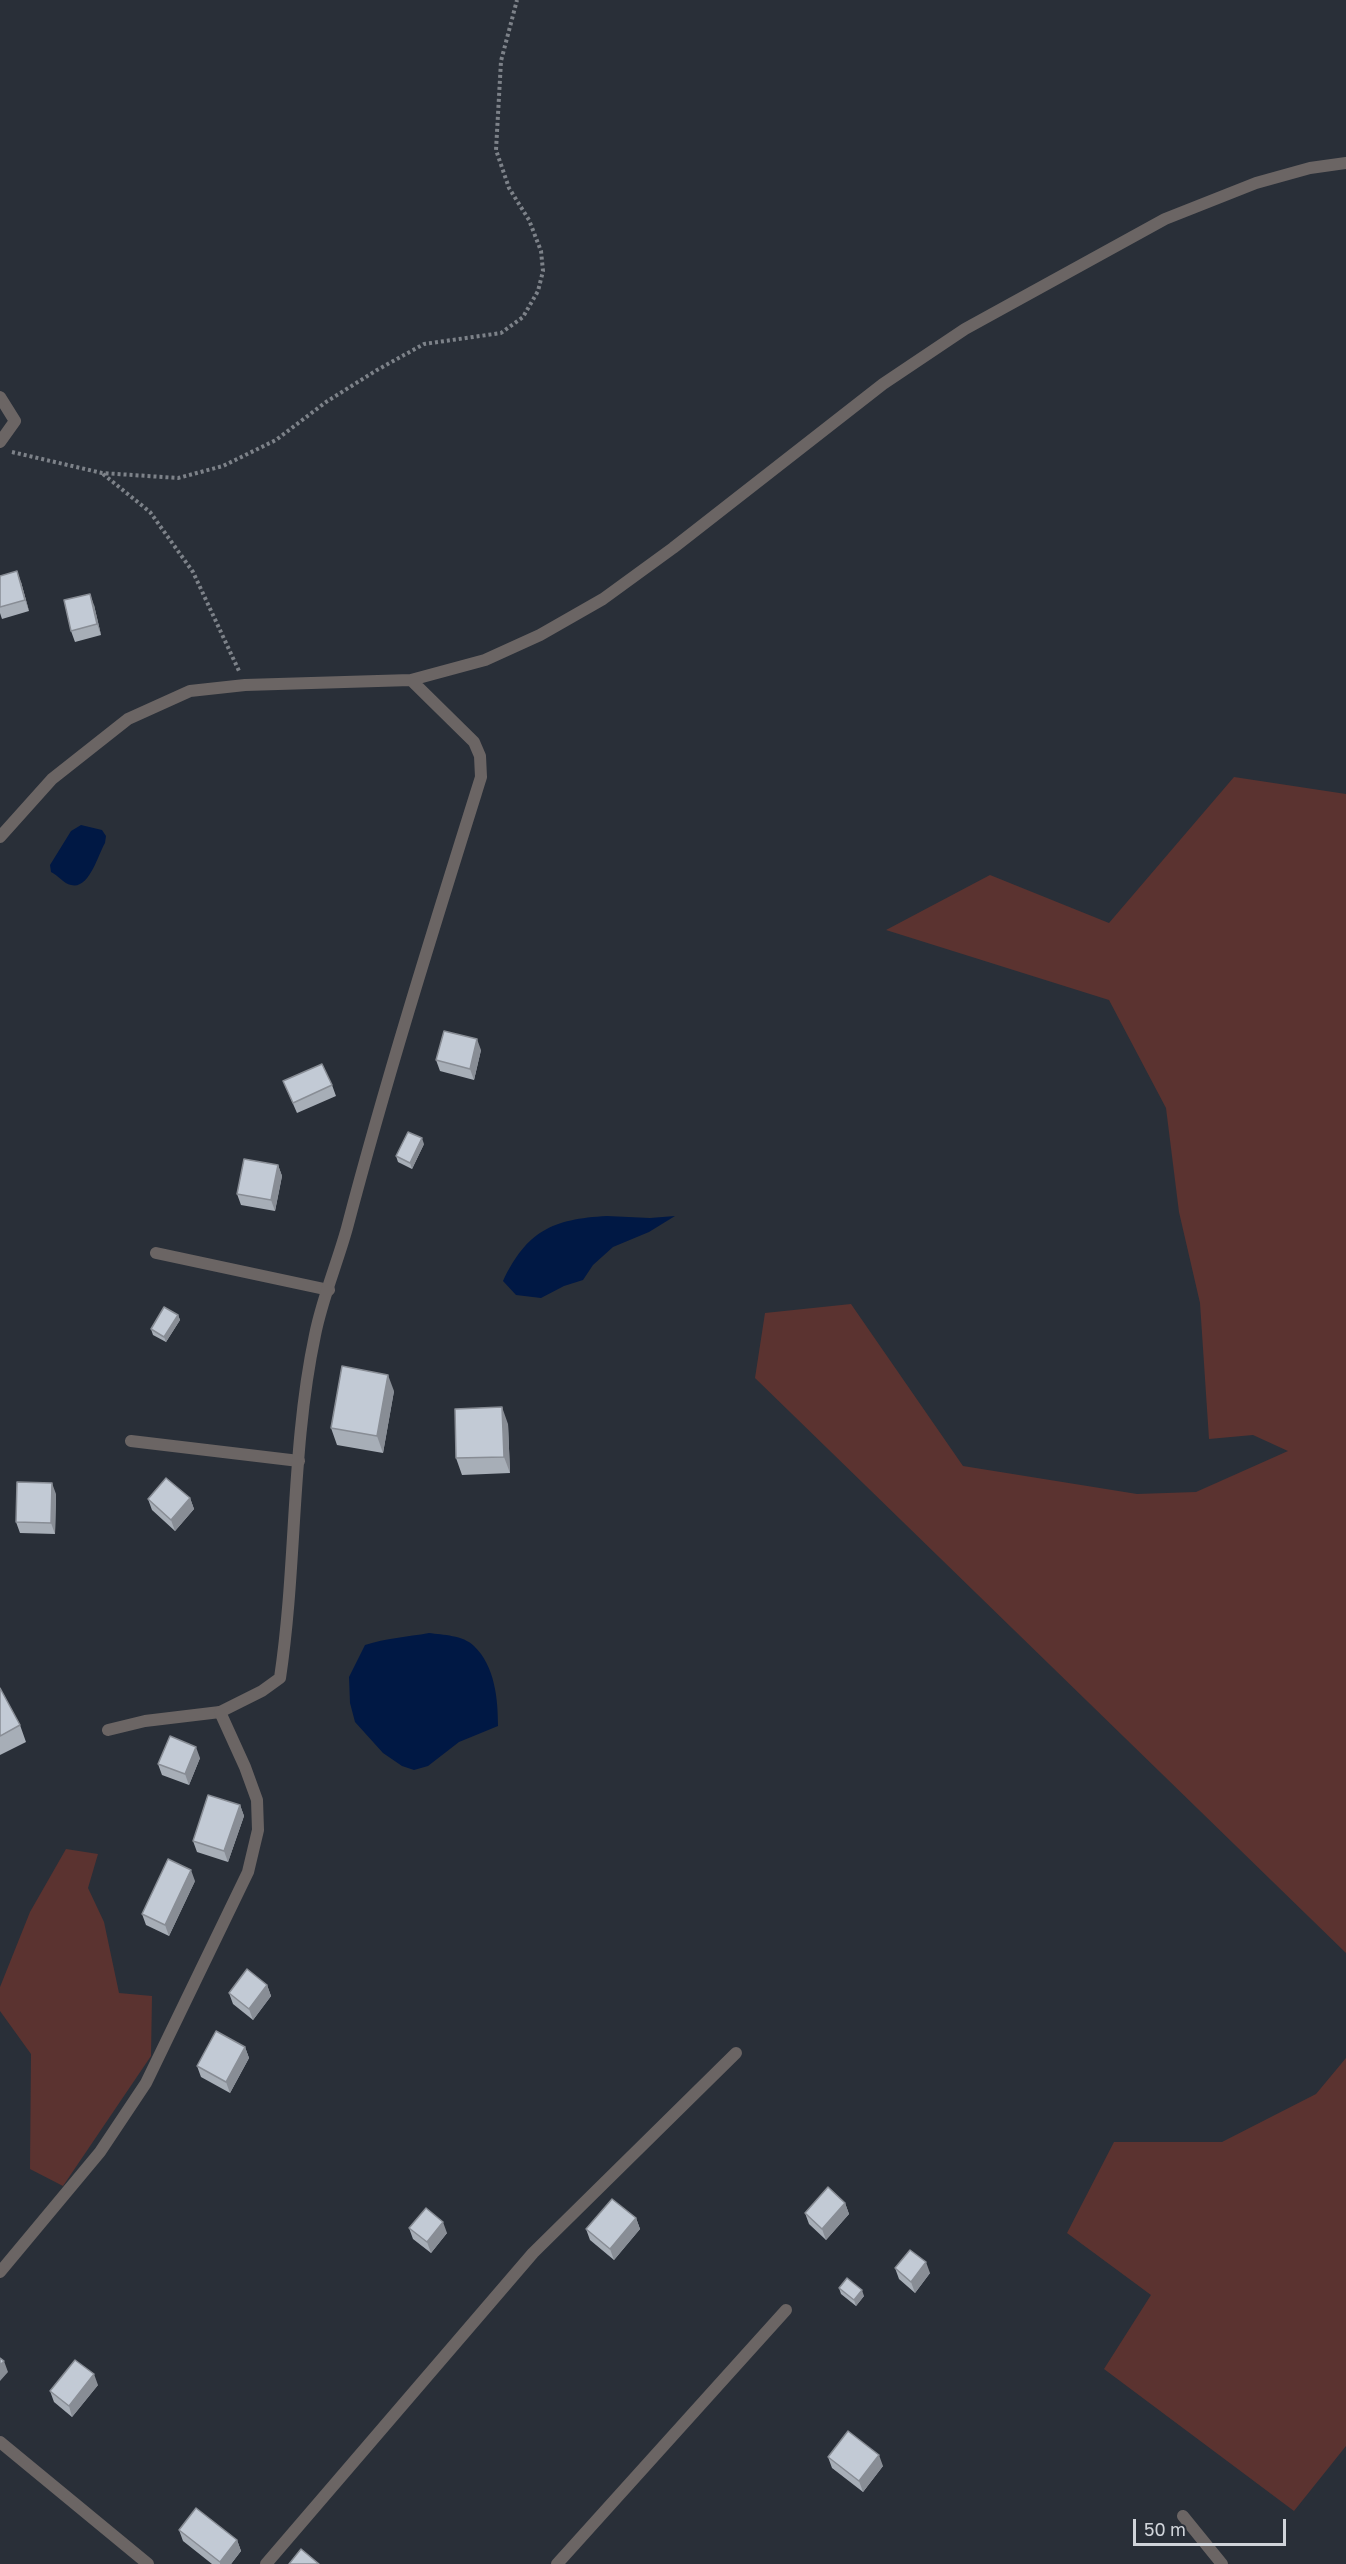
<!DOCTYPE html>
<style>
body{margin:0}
#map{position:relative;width:1346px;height:2564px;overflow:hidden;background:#292f38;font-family:"Golos Text",sans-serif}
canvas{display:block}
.scale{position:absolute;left:1133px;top:2519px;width:153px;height:27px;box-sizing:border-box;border:3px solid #d0d4da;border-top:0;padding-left:8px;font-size:18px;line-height:21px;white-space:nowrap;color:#d0d4da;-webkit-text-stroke:4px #292f38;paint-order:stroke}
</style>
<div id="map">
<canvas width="1346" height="2564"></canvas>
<div class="scale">50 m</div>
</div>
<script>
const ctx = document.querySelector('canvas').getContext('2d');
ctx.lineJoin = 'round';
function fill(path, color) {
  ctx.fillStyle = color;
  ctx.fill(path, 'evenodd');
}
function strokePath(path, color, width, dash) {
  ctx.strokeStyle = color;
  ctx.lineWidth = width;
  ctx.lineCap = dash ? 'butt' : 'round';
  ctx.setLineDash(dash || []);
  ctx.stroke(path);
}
fill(new Path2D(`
 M1234 777 1346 794V1953L755 1378 765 1313 851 1304 963 1466 1137 1494 1196 1492 1288 1451 1253 1435 1209 1439 1200 1303 1179 1212 1166 1108 1109 1000 886 930 990 875 1109 923Z
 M66 1849 98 1854 88 1888 104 1922 119 1993 152 1996 151 2056 63 2186 30 2169 31 2054 0 2011V1987L30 1912Z
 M1346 2058V2446L1294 2511 1104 2369 1151 2295 1067 2233 1114 2142H1222L1316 2094Z`), '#5b3330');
fill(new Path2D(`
 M81 825 102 830 106 836 105 843C98 855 89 890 71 885 64 884 58 875 51 872L50 865 71 831Z
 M607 1216 650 1218 675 1216 649 1232 613 1247 593 1265 583 1280 564 1286 541 1298 516 1295 503 1281C527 1231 552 1219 607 1216Z
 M429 1633C443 1635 463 1635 474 1646 495 1666 498 1699 498 1726L459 1742 428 1766 414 1770 402 1766 383 1753 355 1722 350 1703 349 1677 365 1645C386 1638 407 1637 429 1633Z`), '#001844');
strokePath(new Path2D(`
 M12 452 102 473 178 478 223 466 276 440 326 402 377 370 424 344 501 333 523 317 538 291 543 271 541 251 529 220 509 188 496 150 501 61 517 0
 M103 474 150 512 193 572 239 671`), '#7d8289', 4, [3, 3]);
strokePath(new Path2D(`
 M156 1253 329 1290
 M131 1441 299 1461
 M108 1730 145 1721 220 1712
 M0 2442 148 2564
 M1183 2516 1222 2564
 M266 2564 533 2253 736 2053
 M557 2564 786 2310`), '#6b6564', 12);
strokePath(new Path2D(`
 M0 397 15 421 0 442
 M0 837 52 779 128 719 190 691 245 685 411 680 485 660 540 635 603 599 673 548 883 384 965 329 1165 219 1256 183 1310 168 1346 163
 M0 2272 100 2152 146 2083 248 1872 258 1830 257 1800 245 1767 220 1712 262 1691 280 1678C297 1565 291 1448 315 1335 322 1299 337 1264 347 1228 387 1076 434 927 481 777L480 756 474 742 411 680`), '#6b6564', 12);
fill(new Path2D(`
 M0 576 21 582 29 611 2 619 0 613Z
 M94 605 101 635 75 642 71 631Z
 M481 1050 474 1080 440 1071 436 1060Z
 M283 1081 332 1085 336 1096 297 1113Z
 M424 1144 412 1169 398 1162 396 1156Z
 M278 1165 282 1176 275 1211 241 1205 237 1194Z
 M178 1315 180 1320 166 1342 153 1335 151 1329Z
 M394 1391 383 1453 337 1445 331 1428Z
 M508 1424 510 1473 462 1475 456 1458Z
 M56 1494 55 1534 20 1533 16 1522Z
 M190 1498 194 1509 175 1531 152 1510 148 1499Z
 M0 1688 20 1725 26 1742 0 1755Z
 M200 1758 189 1785 162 1775 158 1764Z
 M240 1805 244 1816 228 1862 197 1852 193 1841Z
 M195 1881 169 1936 146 1925 142 1914Z
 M267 1985 271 1996 253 2020 233 2004 229 1993Z
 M245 2047 249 2058 230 2093 201 2077 197 2066Z
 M845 2203 849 2214 826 2240 809 2224 805 2213Z
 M636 2218 640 2229 614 2260 590 2240 586 2229Z
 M409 2228 447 2233 431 2253 413 2239Z
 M895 2268 930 2273 915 2293 899 2279Z
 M839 2288 864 2296 856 2306 841 2294Z
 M98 2385 72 2417 54 2402 50 2391Z
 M828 2457 883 2466 863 2492 832 2468Z
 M179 2530 237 2540 241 2551 231 2564H212L183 2541Z`), '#a7aeb7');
fill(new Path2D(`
 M17 571 21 582 29 611 25 600Z
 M90 594 94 605 101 635 97 624Z
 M477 1039 481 1050 474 1080 470 1069Z
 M422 1138 424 1144 412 1169 410 1163Z
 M278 1165 282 1176 275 1211 271 1200Z
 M178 1315 180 1320 166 1342 164 1337Z
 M388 1375 394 1391 383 1453 377 1436Z
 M502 1407 508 1424 510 1473 504 1457Z
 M52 1483 56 1494 55 1534 51 1523Z
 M190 1498 194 1509 175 1531 171 1520Z
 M196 1747 200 1758 189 1785 185 1774Z
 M240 1805 244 1816 228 1862 224 1851Z
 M191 1870 195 1881 169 1936 165 1925Z
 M267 1985 271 1996 253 2020 249 2009Z
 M245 2047 249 2058 230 2093 226 2082Z
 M845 2203 849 2214 826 2240 822 2229Z
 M636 2218 640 2229 614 2260 610 2249Z
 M443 2222 447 2233 431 2253 427 2242Z
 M926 2262 930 2273 915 2293 911 2282Z
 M862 2290 864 2296 856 2306 854 2300Z
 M4 2361 8 2372 0 2381V2365Z
 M94 2374 98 2385 72 2417 69 2406Z
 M879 2455 883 2466 863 2492 859 2481Z
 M237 2540 241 2551 231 2564H220V2562Z`), '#888d95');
const building = new Path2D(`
 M17 571 25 600 0 607V576Z
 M90 594 97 624 71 631 64 600Z
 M444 1031 477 1039 470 1069 436 1060Z
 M322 1064 332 1085 293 1103 283 1081Z
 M408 1132 422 1138 410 1163 396 1156Z
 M244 1159 278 1165 271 1200 237 1194Z
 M164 1307 178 1315 164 1337 151 1329Z
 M342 1366 388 1375 377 1436 331 1428Z
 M502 1407 504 1457 456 1458 455 1409Z
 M166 1478 190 1498 171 1520 148 1499Z
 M17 1482 52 1483 51 1523 16 1522Z
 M0 1688 20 1725 0 1736Z
 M170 1736 196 1747 185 1774 158 1764Z
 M208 1795 240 1805 224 1851 193 1841Z
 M168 1859 191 1870 165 1925 142 1914Z
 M247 1969 267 1985 249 2009 229 1993Z
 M216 2031 245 2047 226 2082 197 2066Z
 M828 2187 845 2203 822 2229 805 2213Z
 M612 2199 636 2218 610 2249 586 2229Z
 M426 2208 443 2222 427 2242 409 2228Z
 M910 2250 926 2262 911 2282 895 2268Z
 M847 2278 862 2290 854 2300 839 2288Z
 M0 2358 4 2361 0 2365Z
 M75 2360 94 2374 69 2406 50 2391Z
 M848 2431 879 2455 859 2481 828 2457Z
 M196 2508 237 2540 220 2562 179 2530Z
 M301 2549 319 2564H289Z`);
fill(building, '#c2cad5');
strokePath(building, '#888d95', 1.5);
</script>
